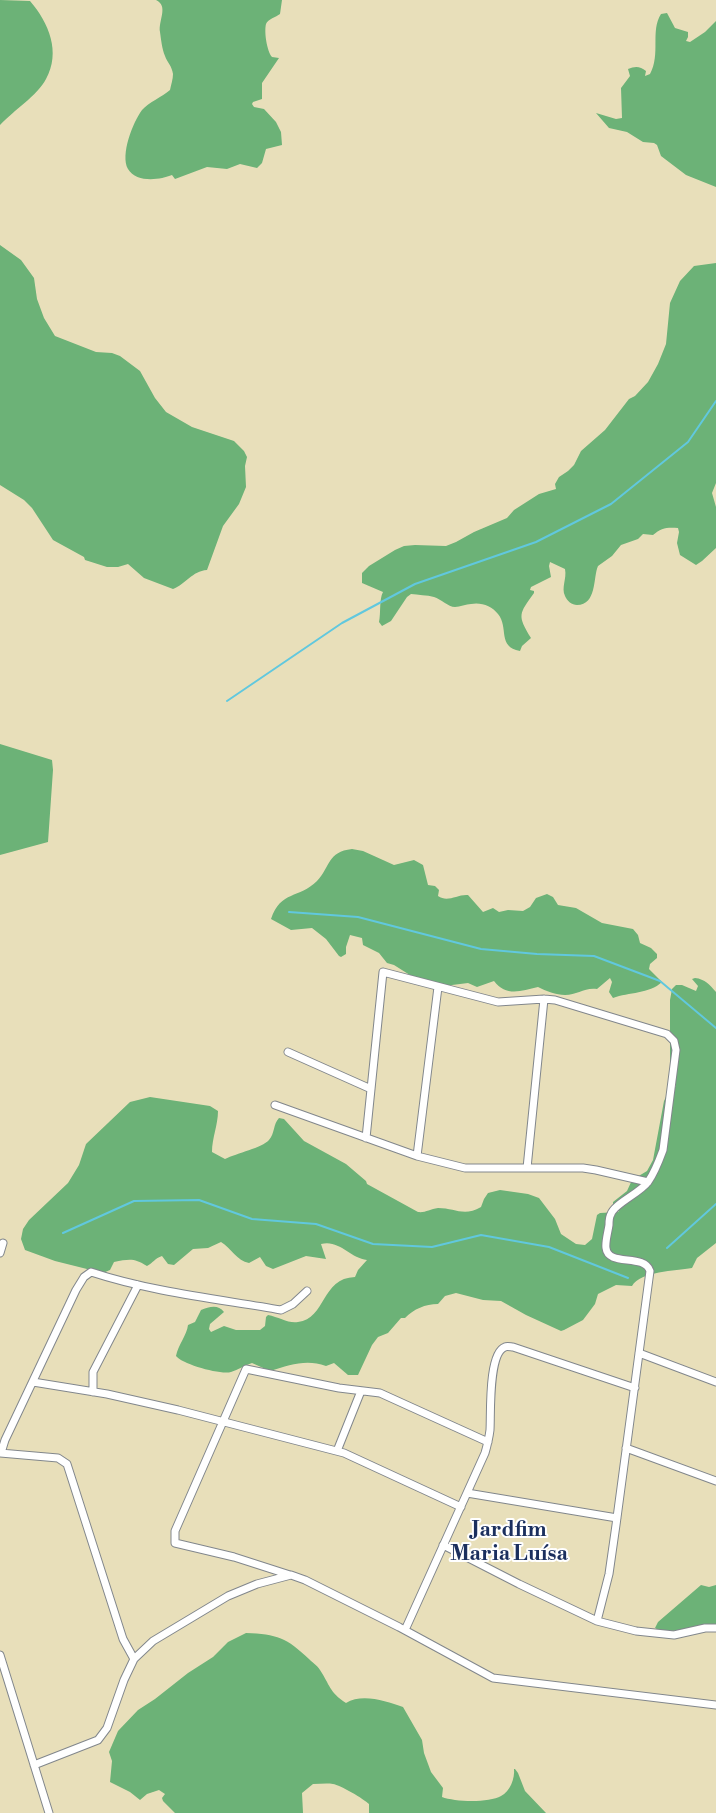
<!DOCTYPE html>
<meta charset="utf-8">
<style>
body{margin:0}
canvas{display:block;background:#e8dfba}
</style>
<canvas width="716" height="1813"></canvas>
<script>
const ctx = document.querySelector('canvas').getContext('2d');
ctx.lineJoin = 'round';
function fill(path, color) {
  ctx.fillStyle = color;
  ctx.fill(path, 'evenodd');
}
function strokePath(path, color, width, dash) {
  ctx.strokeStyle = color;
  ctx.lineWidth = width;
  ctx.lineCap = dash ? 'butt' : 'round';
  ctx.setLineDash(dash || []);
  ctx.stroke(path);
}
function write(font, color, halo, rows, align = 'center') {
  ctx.font = font + ' "Libre Bodoni",serif';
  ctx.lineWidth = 4;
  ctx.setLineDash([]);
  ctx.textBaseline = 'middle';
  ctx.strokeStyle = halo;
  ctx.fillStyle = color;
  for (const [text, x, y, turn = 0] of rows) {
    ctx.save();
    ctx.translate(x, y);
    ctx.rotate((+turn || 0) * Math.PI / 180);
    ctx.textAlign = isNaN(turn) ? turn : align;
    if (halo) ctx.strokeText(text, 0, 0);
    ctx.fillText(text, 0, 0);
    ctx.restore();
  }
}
fill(new Path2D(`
 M0 0 30 1C49 23 61 52 46 79 37 96 14 110 0 125Z
 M156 0H282L280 14C276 17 268 19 266 24 264 32 267 51 272 57L279 58 262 83V99L253 102 252 104 254 107 264 109 276 122 281 132 282 145 266 149 262 163 257 168 240 164 227 169 207 167 175 179 172 175C160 180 136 183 128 169 120 155 133 122 142 110 149 102 162 97 170 90 171 85 173 79 173 74 172 66 167 62 165 56 162 49 161 39 160 32 158 21 169 6 156 0Z
 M667 13 675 28 688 32V37L686 41 690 42 705 32 716 21V187L686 175 661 156 657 145 654 143 643 142 627 132 609 128 596 113 616 119 622 118 621 88 630 76 628 69C635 66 640 66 646 71L645 76 650 74C661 54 650 31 661 14Z
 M0 245 21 260 34 278 37 299 44 318 55 336 96 352 112 353 120 356 140 371 155 398 166 412 192 427 234 441 244 451 247 457 245 466 246 487 239 504 223 526 207 570C192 571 186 584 173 589L144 578 128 564 118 567H107L85 560 84 557 53 540 32 508 24 500 0 485Z
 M716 263V483L712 493 716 507V548L702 561 696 565 680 555 677 543 679 532 678 528C667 527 661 528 653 535L643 534 638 539 621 545 612 556 598 566C593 577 597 605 577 605 572 605 567 601 565 596 561 587 567 579 565 569L550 562 549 566 551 577 531 587 530 590 534 591V593C519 614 517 615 531 638L522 646 520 651C497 647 509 627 498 614 492 606 481 602 471 604 466 604 460 607 455 607 448 607 441 599 434 597 427 595 418 595 411 594L407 597 391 621 382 626 379 622C381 613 379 599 383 592L362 583V573L369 566 395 550 404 546 415 545 446 546 456 542 474 532 507 518 514 510 539 494 556 489 555 484 559 477 568 471 574 465 581 451 605 430 629 399 635 396 648 382 658 364 666 344 670 303 680 281 694 266Z
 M0 744 52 760 53 770 48 842 0 855Z
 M352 849 363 851 394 865 414 860 423 865 428 885 435 886 439 890 438 896C448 903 457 894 468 895L483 912 493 908 499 912 508 910 523 911 530 907 536 898 547 894 553 897 558 905 576 908 602 923 633 929 638 935 640 943 651 948 657 954V958L650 964 649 969 662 982C649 994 629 992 613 998L609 992 612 982 610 978 597 989C585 987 577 995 565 995 556 995 546 991 538 987 521 991 506 997 494 981L477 987 468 983 444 986 413 977 394 965 387 963 379 953 363 945 362 938 350 935 346 947V954L341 957 339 956 326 939 312 928 291 930 271 919C281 890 299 899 317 881 331 866 327 852 352 849Z
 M695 978C705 979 710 985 716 992V1243L697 1258 692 1268C675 1271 641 1271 632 1286L616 1285 598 1294 595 1304 583 1320 564 1330 561 1331 526 1315 501 1301 483 1300 456 1293 445 1296 438 1304C425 1304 414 1309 405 1318H401L388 1333 378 1337 372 1345 358 1375H348L334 1363 326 1366C306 1359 290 1365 270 1371L252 1363C245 1365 238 1370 231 1372 220 1375 182 1364 176 1356 178 1345 187 1335 188 1325L195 1322 201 1310C209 1307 218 1304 224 1312L210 1324 209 1329 211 1332 224 1326 236 1330H260L265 1326 266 1317 268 1315C279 1317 289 1324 298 1322 326 1319 321 1278 355 1277L358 1270 367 1260C350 1258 339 1239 321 1244L326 1259 306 1256 273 1269 266 1266 260 1257 249 1263C237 1261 231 1248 221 1242L208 1248 193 1249 174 1265 168 1264 162 1256C155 1258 153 1263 147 1266 134 1258 130 1259 114 1262L110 1270 103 1273 55 1261 25 1250 21 1239 23 1229 29 1220 68 1183 79 1165 86 1144 130 1102 150 1097 210 1106 218 1111C218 1125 212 1138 212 1152L225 1159C237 1153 262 1148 269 1140 275 1133 273 1124 279 1118L284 1119 304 1141 346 1164 366 1181 367 1184 418 1212C425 1213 430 1209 438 1208 455 1208 464 1217 481 1207L484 1199 488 1193 500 1190 528 1194 539 1198 555 1219 561 1234 576 1244 585 1245 592 1239 597 1215 600 1213 619 1212 613 1206V1202L627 1191 632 1180 647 1171 653 1160 664 1101 668 1093 676 1086 670 1074V1000L672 989 676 985H682L696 991 698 986 692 979Z
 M701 1585 709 1587 716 1585V1624C701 1626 666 1636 655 1628L658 1622Z
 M246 1633C277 1634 287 1638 309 1659 313 1663 317 1665 320 1670 330 1685 329 1692 346 1703 362 1693 386 1701 403 1707L422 1740 424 1753 431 1772 443 1788 442 1797C455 1802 489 1803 501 1796 510 1792 515 1778 514 1769H515L518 1773 525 1791 546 1813H369V1804C364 1799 340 1785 333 1784 327 1783 320 1784 313 1784L302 1793 303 1813H175L163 1801 162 1798 165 1794 159 1790 147 1794 140 1800 130 1792 110 1782 112 1761 109 1752 118 1731 138 1710 155 1699 188 1673 213 1657 228 1642Z`), '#6cb277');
strokePath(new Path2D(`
 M227 701 342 623 415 584 536 542 611 504 688 442 716 401
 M289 912 358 917 481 949 537 954 594 956 660 981 716 1028
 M63 1233 134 1201 199 1200 252 1219 316 1224 373 1244 432 1247 481 1235 549 1247 628 1278
 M667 1248 716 1204`), '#61c8de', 2);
const minor = new Path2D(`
 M288 1052 371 1089
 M275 1105 417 1156 465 1168H583L596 1170 648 1182
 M366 1138 383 972 498 1002 544 999 555 1000 667 1034 674 1041 676 1050 663 1150C659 1161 655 1172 648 1182 640 1193 614 1204 611 1214 609 1217 609 1222 609 1225 608 1232 605 1242 606 1248 608 1267 644 1253 650 1271L616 1525 609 1574 597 1621
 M417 1156 438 987
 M527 1168 544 999
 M0 1253 3 1243
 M639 1353 716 1382
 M33 1382 107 1394 178 1410 344 1453 461 1507
 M93 1392V1372L138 1285
 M626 1448 716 1481
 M337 1451 361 1391
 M0 1453 58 1458 67 1464 123 1639 134 1659
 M1 1453 5 1440 76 1290 84 1277 91 1272C152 1292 218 1299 281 1310L293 1304 307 1291
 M467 1493 617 1518
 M443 1545 519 1584 597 1621 636 1631 674 1635 705 1628H716
 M290 1575 234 1557 175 1543V1531L246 1369 339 1388 380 1393 488 1442
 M405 1630 485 1453C487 1446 489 1438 490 1430 491 1414 488 1353 505 1347 507 1346 511 1347 513 1347L635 1388
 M0 1655 49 1813
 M34 1765 98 1740 107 1728 124 1680 134 1659 153 1641 228 1596 257 1584 291 1575 305 1580 399 1627 493 1678 716 1705`);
strokePath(minor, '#82878c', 9);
strokePath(minor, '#fff', 7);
write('bold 21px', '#1b2f5e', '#fff', [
 ["Jardfim",509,1531],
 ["Maria Luísa",509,1555]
]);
</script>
